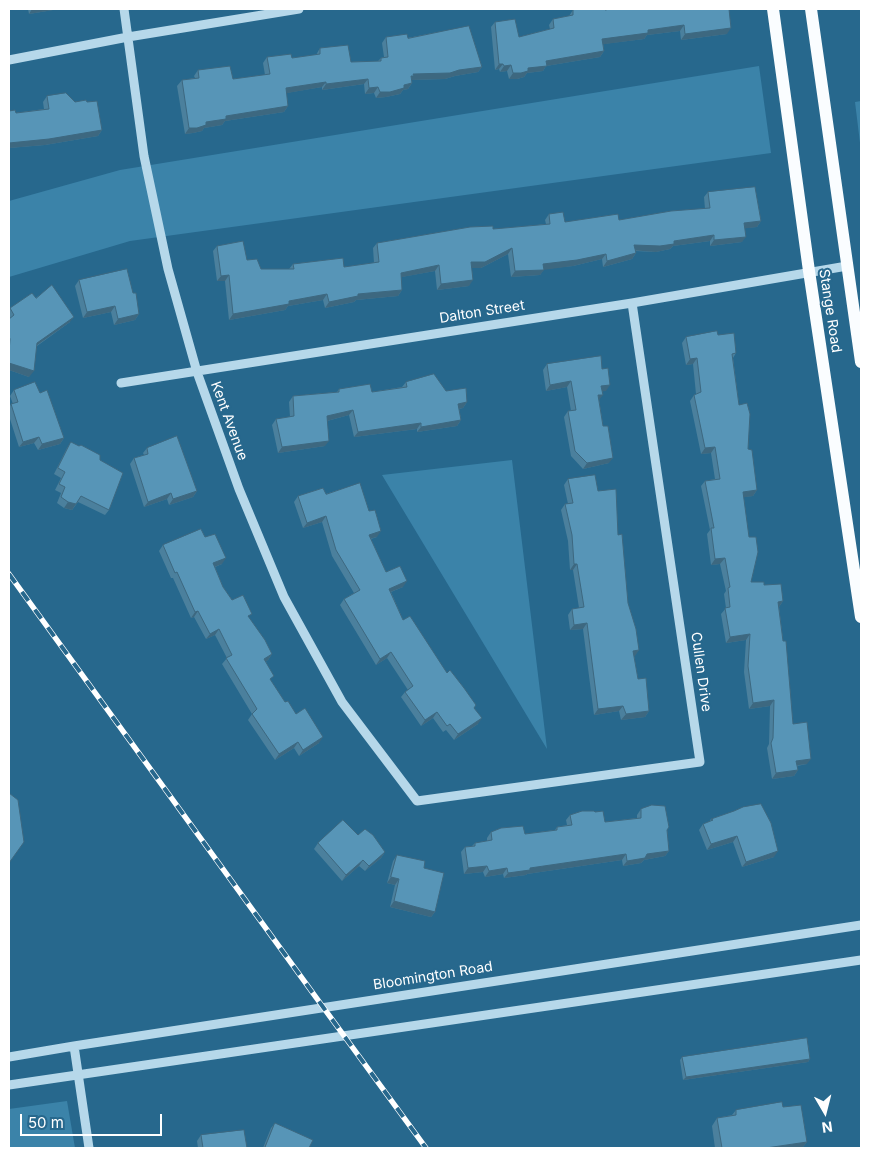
<!DOCTYPE html>
<style>
body{margin:0}
#map{position:relative;width:870px;height:1157px;overflow:hidden;background:#27688d;font-family:Inter,sans-serif}
canvas{display:block}
.frame{position:absolute;inset:0;border:10px solid #fff;pointer-events:none}
.north{position:absolute;left:800px;top:1087px;width:50px;height:50px;-webkit-text-stroke:4px #27688d;paint-order:stroke;rotate:172deg;font-size:14px;font-weight:700;line-height:20px;text-align:center;color:#fff}
.north::after{content:'';display:block;margin:auto;width:18px;height:22px;background:#fff;clip-path:polygon(50% 0,100% 100%,50% 72%,0 100%)}
.scale{position:absolute;left:20px;top:1114px;width:142px;height:22px;box-sizing:border-box;border:2px solid #fff;border-top:0;padding-left:6px;font-size:15px;line-height:18px;white-space:nowrap;color:#fff;-webkit-text-stroke:4px #27688d;paint-order:stroke}
</style>
<div id="map">
<canvas width="870" height="1157"></canvas>
<div class="frame"></div>
<div class="north">N</div>
<div class="scale">50 m</div>
</div>
<script>
const ctx = document.querySelector('canvas').getContext('2d');
ctx.lineJoin = 'round';
function fill(path, color) {
  ctx.fillStyle = color;
  ctx.fill(path, 'evenodd');
}
function strokePath(path, color, width, dash) {
  ctx.strokeStyle = color;
  ctx.lineWidth = width;
  ctx.lineCap = dash ? 'butt' : 'round';
  ctx.setLineDash(dash || []);
  ctx.stroke(path);
}
function write(font, color, halo, rows, align = 'center') {
  ctx.font = font + ' Inter,sans-serif';
  ctx.lineWidth = 4;
  ctx.setLineDash([]);
  ctx.textBaseline = 'middle';
  ctx.strokeStyle = halo;
  ctx.fillStyle = color;
  for (const [text, x, y, turn = 0] of rows) {
    ctx.save();
    ctx.translate(x, y);
    ctx.rotate((+turn || 0) * Math.PI / 180);
    ctx.textAlign = isNaN(turn) ? turn : align;
    if (halo) ctx.strokeText(text, 0, 0);
    ctx.fillText(text, 0, 0);
    ctx.restore();
  }
}
fill(new Path2D(`
 M759 66 771 153 130 241 9 277V201L120 170Z
 M861 101V151L855 102Z
 M512 460 547 749 382 475Z
 M67 1101 75 1148H9V1109Z`), '#3b83a9');
strokePath(new Path2D(`
 M124 9 144 156 168 269 197 372 239 489 284 597 342 702 417 801 700 762 632 303
 M9 60 128 37 299 9
 M121 383 632 303 847 266
 M74 1046 89 1148
 M9 1057 74 1046 861 925
 M9 1085 861 960`), '#b6d8ea', 9);
strokePath(new Path2D(`
 M773 9 809 271 861 617
 M811 9 861 362`), '#fafdff', 12);
const rail = new Path2D(`
 M9 574 323 1007 426 1148`);
strokePath(rail, '#fff', 5.5);
strokePath(rail, '#27688d', 4, [11]);
fill(new Path2D(`
 M28 9H59L29 14Z
 M573 10H605L727 34 681 40 680 31 647 35 644 39 603 44 604 51 600 57 546 66 543 71 527 73 524 77 517 79H509L507 71 500 72 499 69 495 70 491 27 495 22 519 37 550 29 549 25 553 19 569 16Z
 M386 37 408 38 482 67 478 72 455 76 445 79 411 80 412 83 408 89 403 90 400 94 386 97 376 98 374 93 365 94 364 84 322 90V87L286 93 288 106 284 112 225 121 222 125 204 128 202 131 193 133 185 134 177 86 182 80 195 78 194 76 198 70 233 79 265 75 263 63 267 57 292 58 316 55 320 48 351 62 378 61 381 58 384 57 382 43Z
 M47 96 75 102H87L102 130 98 136 45 145 9 148V111L16 113 44 109 43 102Z
 M708 192 761 221 757 227 745 228 742 242 710 246V241L673 246 670 249 656 252 635 251 636 253 632 259 603 267 602 259 573 266 544 269 540 275 511 277 508 254 481 268H472L469 286 437 290 435 271 401 277 402 290 398 296 356 300 354 302 325 308 323 300 288 306 285 310 229 320 225 281H217L213 251 217 246 247 260 261 269H289L293 264 344 267 374 263 373 248 377 243 546 224 545 220 549 214 565 222 619 220 705 209 704 197Z
 M79 280 139 314 135 320 114 325 111 312 83 318 75 286Z
 M36 298 70 322 37 346 29 377 9 370V310L10 308Z
 M718 335 736 353 733 358 739 405 757 490 753 496 743 497 751 582 764 585 783 601 779 607 793 724 807 764 797 766 798 770 794 776 772 779 767 748 769 744 770 706 749 709 744 672 746 640 726 643 721 614 726 608 724 594 726 591 720 564 711 565 707 534 710 530 701 486 705 481 715 479 711 453 701 454 690 401 694 395 696 394 693 364 686 365 682 343 686 337Z
 M547 364 606 391H602L599 400 609 463 583 469 571 456 564 417 568 411H571L567 387 546 391 543 370Z
 M406 382 446 391 467 402 463 408 459 409 461 420 457 426 417 432V429L354 437 349 415 327 421 325 446 278 453 272 425 276 419 290 417 289 402 293 396 337 392 339 389 372 392 402 387Z
 M14 390 40 393 64 438 60 444 38 450 34 443 19 447 9 416V408L11 404H13L10 396Z
 M71 442 109 510 105 515 78 502 72 510 64 508 57 503 61 493 55 490 61 478 54 474 67 448Z
 M147 448 197 491 193 497 169 505 167 499 144 507 130 464 134 458 144 455 143 453Z
 M568 479 598 491 618 535 628 603 639 650 634 656 638 679 649 711 645 717 621 720 619 711 594 715 583 629 570 630 568 615 572 609 579 608 573 570H570L568 541 561 510 565 504H568L564 485Z
 M326 494 377 537 371 539 386 572 403 587 391 592 403 620 447 673 474 708 478 724 454 740 446 730 443 732 433 718 421 726 401 697 405 692 408 690 387 658 376 665 340 605 344 599 354 593 332 556 322 522 303 528 294 502 298 496Z
 M205 537 222 564 215 567 223 587 232 600 249 618 272 654 268 660 266 661 271 681 285 702 296 714 319 743 299 756 294 748 275 760 248 720 252 714 222 664 227 658 215 635 206 639 194 617 191 618 173 578H171L159 551 163 545Z
 M641 809 667 830 669 851 665 856 644 860 641 863 623 866 622 860 527 874 526 875 504 878 503 874 485 877 483 872 464 874 461 852 465 847 472 846 475 843 487 841V838L491 832 525 834 555 830 557 827 567 825 566 820 570 815 595 812 605 822 637 818V815Z
 M711 819 774 857 742 867 733 842 707 850 699 830 703 824 709 822Z
 M358 835 385 852 381 858 365 871 359 866 342 881 314 849 318 843Z
 M397 855 424 868 435 912 431 917 390 907 395 885 387 883 393 861Z
 M682 1057 810 1059 808 1062 683 1080 680 1060Z
 M783 1107 807 1142 802 1148H715L712 1126 717 1118 732 1115 736 1110Z
 M275 1123 309 1148H263L271 1128Z
 M201 1135 247 1148H198L197 1141Z`), '#4b809d');
fill(new Path2D(`
 M32 9H59L29 14Z
 M684 25 680 31 647 35 644 39 598 45 602 39 648 30Z
 M731 28 727 34 681 40 685 34Z
 M604 51 600 57 546 66 543 71 527 73 524 77 517 79H509L513 73 546 61Z
 M499 64H503L499 69 495 70Z
 M511 65 507 71 500 72 504 66Z
 M482 67 478 72 455 76 445 79 411 80V76L413 74 459 70Z
 M368 79 364 84 322 90 326 84Z
 M326 82 322 87 282 94 286 88Z
 M412 83 408 89 403 90 400 94 386 97 376 98 380 92Z
 M378 87 374 93 365 94 369 88Z
 M288 106 284 112 225 121 222 125 204 128 202 131 193 133 185 134 189 128 226 116Z
 M102 130 98 136 45 145 9 148V143Z
 M761 221 757 227 740 229 744 223Z
 M714 235 710 241 673 246 670 249 656 252 630 250 634 245 674 241Z
 M746 237 742 242 710 246 714 240Z
 M512 248 508 254 481 268H467L471 262Z
 M636 253 632 259 603 267 607 261Z
 M606 254 602 259 573 266 543 270H544L540 275 511 277 515 271 543 264Z
 M439 265 435 271 397 278 401 273Z
 M229 275 225 281H217L221 276Z
 M473 280 469 286 437 290 441 284Z
 M402 290 398 296 356 300 354 302 325 308 329 302 358 294Z
 M327 294 323 300 288 306 285 310 229 320 233 314 289 301Z
 M115 306 111 312 83 318 87 312Z
 M139 314 135 320 114 325 118 319Z
 M74 317 70 322 33 348 37 343Z
 M697 358 693 364 686 365 690 359Z
 M9 363 34 371 29 377 9 370Z
 M571 381 567 387 546 391 550 385Z
 M610 385 606 391 597 392 601 386Z
 M598 395H603L599 400Z
 M467 402 463 408 454 410 458 404Z
 M353 410 349 415 323 422 327 416Z
 M461 420 457 426 417 432 421 427Z
 M421 423 417 429 354 437 358 432Z
 M39 437 34 443 19 447 23 442Z
 M64 438 60 444 38 450 42 444Z
 M329 441 325 446 278 453 282 447Z
 M715 447 711 453 701 454 705 448Z
 M613 458 609 463 583 469 587 463Z
 M757 490 753 496 739 498 743 492Z
 M197 491 193 497 169 505 173 499Z
 M171 493 167 499 144 507 148 502Z
 M68 502 76 504 72 510 64 508Z
 M326 516 322 522 303 528 307 523Z
 M381 531 377 537 365 540 369 535Z
 M226 558 222 564 209 569 213 563Z
 M725 558 720 564 711 565 715 559Z
 M574 564H577L573 570H570Z
 M407 581 403 587 385 594 389 589Z
 M783 601 779 607 774 608 778 602Z
 M198 611 194 617 191 618 195 612Z
 M587 623 583 629 570 630 574 625Z
 M219 629 215 635 206 639 210 634Z
 M750 634 746 640 726 643 730 637Z
 M639 650 635 656 629 657 633 651Z
 M391 652 387 658 376 665 380 659Z
 M272 654 268 660 260 665 264 659Z
 M774 700 770 706 749 709 753 703Z
 M623 706 619 711 594 715 598 709Z
 M649 711 645 717 621 720 626 714Z
 M437 712 433 718 421 726 425 720Z
 M482 718 478 724 454 740 458 734Z
 M323 737 319 743 299 756 303 750Z
 M298 742 294 748 275 760 279 754Z
 M811 759 807 764 792 766 796 761Z
 M798 770 794 776 772 779 776 773Z
 M737 836 733 842 707 850 711 844Z
 M669 851 665 856 644 860 641 863 623 866 627 861 647 854Z
 M778 851 774 857 742 867 746 862Z
 M385 852 381 858 365 871 369 866Z
 M626 854 622 860 527 874 526 875 504 878 508 873 530 868Z
 M363 860 359 866 342 881 346 875Z
 M487 866 483 872 464 874 468 868Z
 M507 868 503 874 485 877 489 871Z
 M391 877 399 879 395 885 387 883Z
 M394 901 435 912 431 917 390 907Z
 M810 1059 808 1062 683 1080 686 1077Z
 M807 1142 802 1148H766Z`), '#3d6880');
const building = new Path2D(`
 M579 9H605V10L610 9H729L731 28 685 34 684 25 648 30V33L602 39 604 51 546 61 547 66 528 68V71L521 73H513L511 65 504 66 503 64H499L495 22 515 19 519 37 554 28 553 19 573 15V10Z
 M469 26 482 67 459 70 450 73 413 74 414 76H411L412 83 404 85V88L390 92H380L378 87 369 88 368 79 326 84V82L286 88 288 106 226 116V119L206 122V125L197 128H189L182 80 199 78 198 70 230 66 233 79 270 74 267 57 291 54 292 58 320 54V48L348 45 351 62 381 61V58L388 57 386 37 407 34 408 38Z
 M66 93 75 102 86 100 87 102 97 101 102 130 49 139 9 143V111L15 110 16 113 49 109 47 96Z
 M755 187 761 221 744 223 746 237 714 240V235L674 241V244L660 246 634 245 636 253 607 261 606 254 577 260 543 264 544 270 515 271 512 248 485 262H471L473 280 441 284 439 265 401 273 402 290 358 294V296L329 302 327 294 289 301V304L233 314 229 275 221 276 217 246 243 241 247 260 257 259 261 269H294L293 264 343 258 344 267 379 262 377 243 470 227 493 226V229L550 224 549 214 563 212 565 222 618 214 619 220 671 211 710 208 708 192Z
 M127 269 133 293H136L139 314 118 319 115 306 87 312 79 280Z
 M52 285 74 317 37 343 34 371 9 363V352L10 339 9 336V319L14 315 10 308 32 293 36 298Z
 M717 331 718 335 734 333 736 353 732 354 739 405 747 403 750 414 748 449 752 450 757 490 743 492 749 537H756L758 552 751 582H764V585L781 584 783 601 778 602 783 641H786L793 724 807 722 811 759 796 761 798 770 776 773 771 743 773 738 774 700 753 703 748 666 750 634 730 637 725 608 730 607 728 588 730 587 725 558 715 559 711 528H714L705 481 720 479 715 447 705 448 694 395 701 392 697 358 690 359 686 337Z
 M601 356 602 369 608 368 610 385 601 386 603 395H598L603 426H608L613 458 587 463 575 451 568 411 576 410 571 381 550 385 547 364Z
 M434 374 446 391 466 388 467 402 458 404 461 420 421 427V423L358 432 353 410 327 416 329 441 282 447 276 419 294 416 293 396 339 392V389L370 384 372 392 407 387 406 382Z
 M35 382 40 393 47 390 64 438 42 444 39 437 23 442 11 404 18 402 14 390Z
 M177 436 197 491 173 499 171 493 148 502 134 458 148 454 147 448Z
 M71 442 79 446 81 445 100 455V460L123 473 109 510 81 496 76 504 68 502 61 497 65 487 59 484 65 472 58 468Z
 M595 475 598 491 616 489 618 535 622 534 628 603 636 629 639 650 633 651 638 679 646 678 649 711 626 714 623 706 598 709 587 623 574 625 572 609 584 607 577 564H574L572 535 565 504 573 503 568 479Z
 M360 483 369 511 375 510 381 531 369 535 386 572 400 566 407 581 389 589 403 620 410 616 447 673 450 670 464 688 476 705 474 708 482 718 458 734 450 724 447 726 437 712 425 720 405 692 413 686 391 652 380 659 344 599 360 590 336 550 326 516 307 523 298 496 323 488 326 494Z
 M201 529 205 537 215 534 226 558 213 563 223 587 232 600 243 595 252 614 248 616 265 640 272 654 264 659 274 676 270 679 285 702 288 701 296 714 305 708 323 737 303 750 298 742 279 754 252 714 257 709 226 658 232 655 219 629 210 634 198 611 195 612 177 572 175 573 163 545Z
 M9 793 18 800 24 842 9 863Z
 M761 804 771 823 778 851 746 862 737 836 711 844 703 824 713 820 711 819 734 811 743 807Z
 M652 805 665 806 669 827 667 830 669 851 647 854 645 858 627 861 626 854 530 868V870L508 873 507 868 489 871 487 866 468 868 465 847 475 846V843L492 840 491 832 501 828 523 826 525 834 557 830V827L572 825 570 815 582 811H594L595 812 603 811 605 822 641 818V809Z
 M343 820 358 835 365 829 373 835 385 852 369 866 363 860 346 875 318 843Z
 M397 855 425 861 424 868 444 873 435 912 394 901 399 879 391 877Z
 M807 1038 810 1059 686 1077 682 1057Z
 M782 1102 783 1107 801 1105 807 1142 766 1148H722L717 1118 736 1115V1110Z
 M275 1123 313 1140 309 1148H265Z
 M244 1130 247 1148H203L201 1135Z`);
fill(building, '#5795b7');
strokePath(building, '#3d6880', 1);
write('14px', '#fff', '#27688d', [
 ["Stange Road",830,311,81],
 ["Dalton Street",482,312,-9],
 ["Kent Avenue",229,421,70],
 ["Cullen Drive",701,672,82],
 ["Bloomington Road",433,976,-9]
]);
</script>
